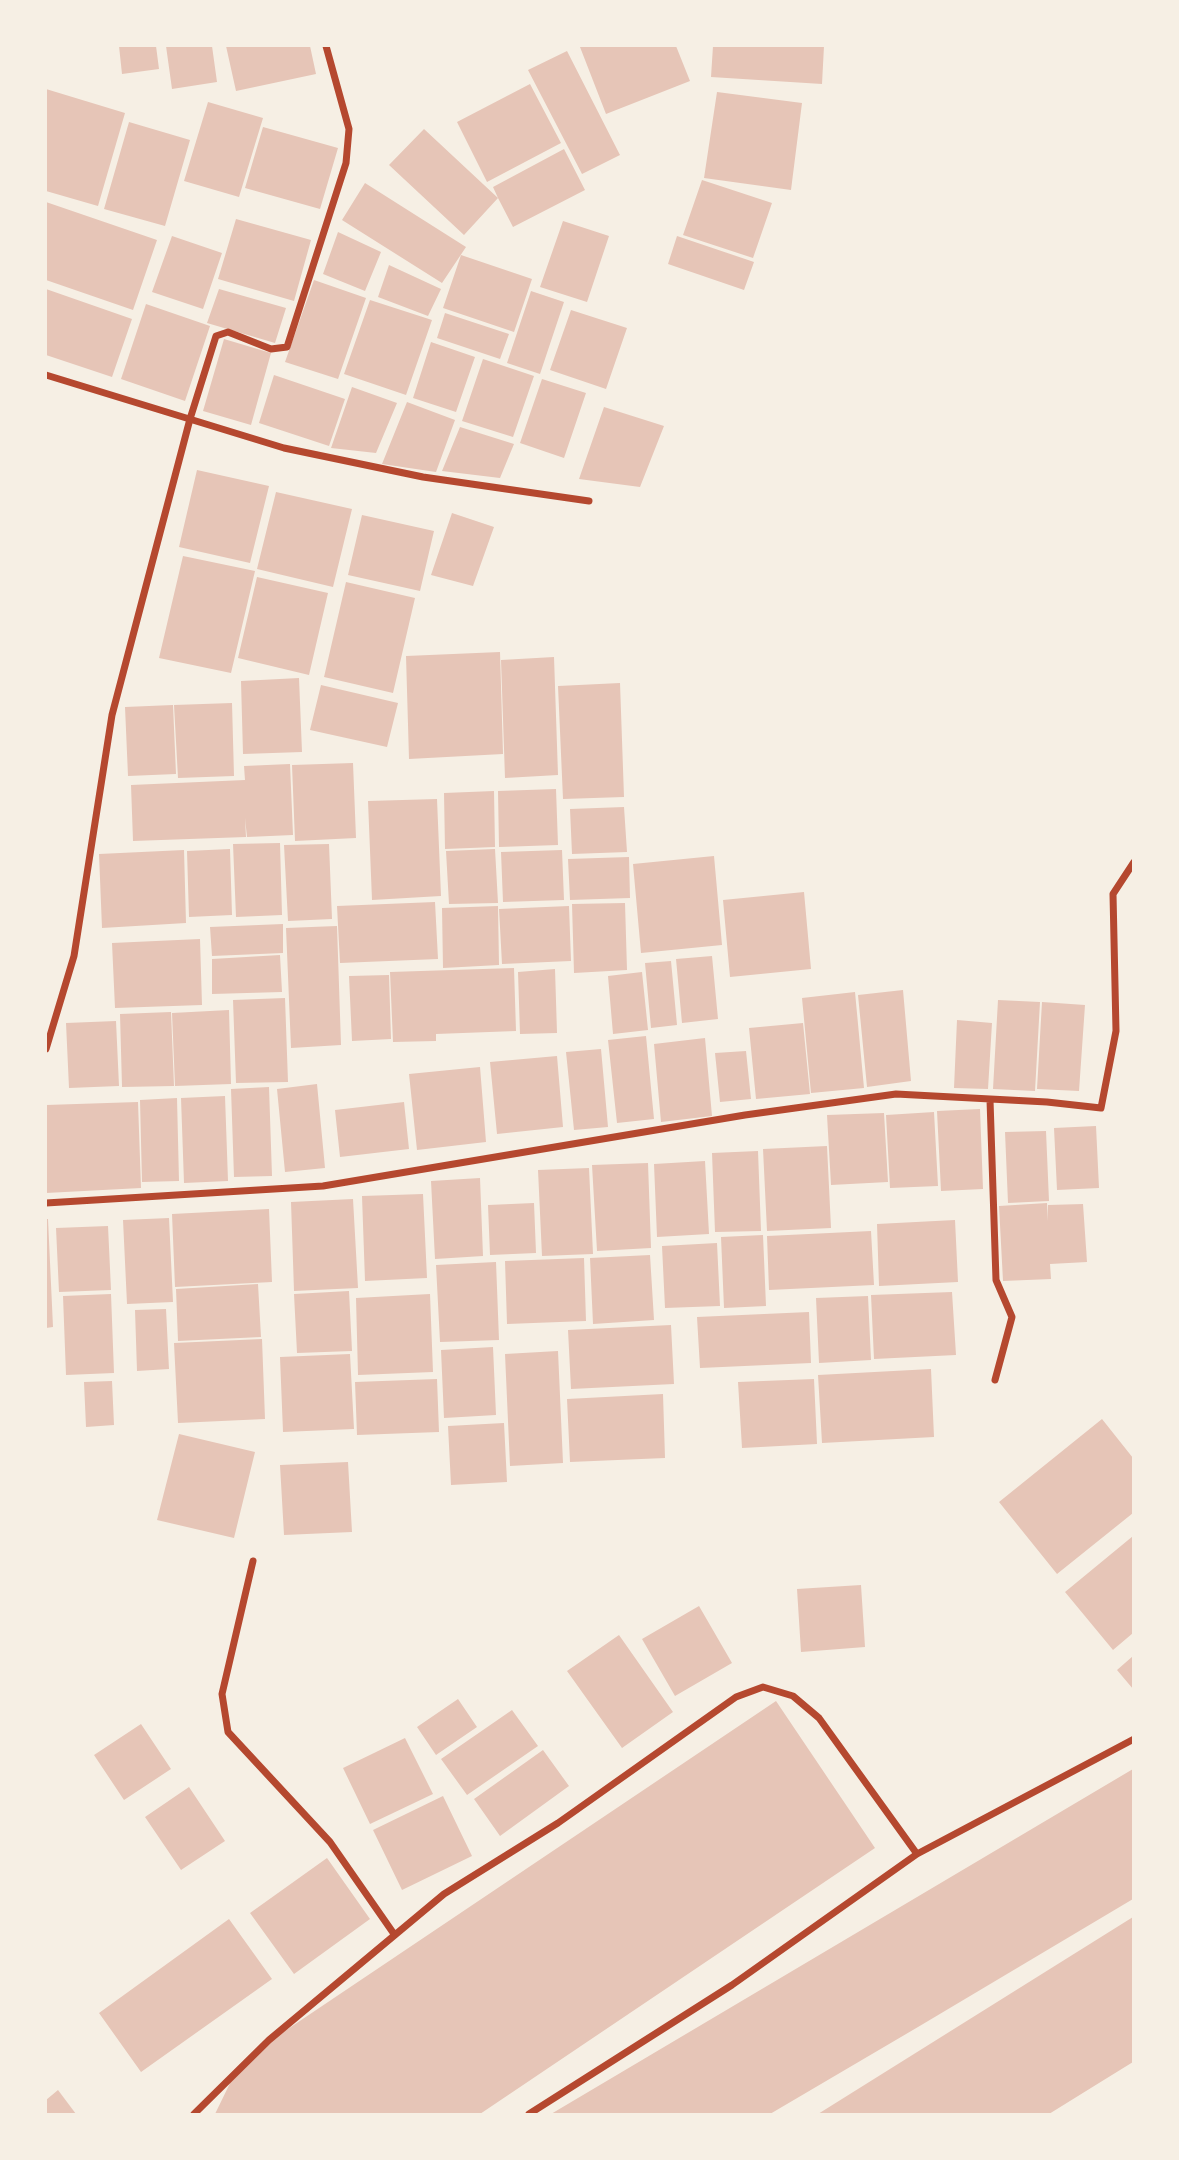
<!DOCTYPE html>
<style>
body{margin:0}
#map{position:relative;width:1179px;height:2160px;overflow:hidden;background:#f6efe4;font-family:Rubik,sans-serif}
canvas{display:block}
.frame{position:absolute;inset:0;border:47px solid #f6efe4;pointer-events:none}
</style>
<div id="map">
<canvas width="1179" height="2160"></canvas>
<div class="frame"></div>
</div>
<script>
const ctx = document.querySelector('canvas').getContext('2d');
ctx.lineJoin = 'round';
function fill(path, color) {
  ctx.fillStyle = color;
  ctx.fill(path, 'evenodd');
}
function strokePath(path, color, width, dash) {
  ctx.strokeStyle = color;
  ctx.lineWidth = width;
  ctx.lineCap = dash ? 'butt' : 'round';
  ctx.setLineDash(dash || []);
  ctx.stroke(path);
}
fill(new Path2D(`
 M119 46H156L159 69 122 74Z
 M166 46H212L217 82 172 89Z
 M226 46H310L316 74 236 91Z
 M584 46H676L690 81 606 114 580 47Z
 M713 46H824L822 84 711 77Z
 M567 51 620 155 582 174 528 70Z
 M530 84 561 143 487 182 457 122Z
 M46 89 125 113 98 206 46 191Z
 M717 92 802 103 791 190 704 178Z
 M208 102 263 118 239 197 184 181Z
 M129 122 190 140 165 226 104 209Z
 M263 127 338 148 320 209 245 188Z
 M424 129 498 198 493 187 564 149 585 190 513 227 498 198 464 235 389 165Z
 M702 180 772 203 753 258 683 235Z
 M365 183 466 247 442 283 342 220Z
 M46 202 157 240 133 310 46 280Z
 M236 219 311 240 294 301 218 279Z
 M563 221 609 236 587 302 540 287Z
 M338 232 381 252 365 291 323 274Z
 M172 236 222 253 203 309 152 292Z
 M677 236 754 262 744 290 668 264Z
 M461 255 532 279 514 332 443 308Z
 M389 265 441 289 428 316 378 297Z
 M314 280 366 298 338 379 285 362Z
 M46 289 132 319 112 377 46 355Z
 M219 289 286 308 275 343 207 323Z
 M531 291 564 302 540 374 507 363Z
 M370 300 432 320 406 395 344 374Z
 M146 304 210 326 185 401 121 379Z
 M571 310 627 328 606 389 550 370Z
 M445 313 509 334 500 359 437 338Z
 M224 339 271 353 251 425 203 411Z
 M431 342 475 357 456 412 413 398Z
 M483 359 534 376 513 437 462 421Z
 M274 375 345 399 329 446 259 423Z
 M542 379 586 393 564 458 520 443Z
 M352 387 397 403 376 453 331 448Z
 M407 402 455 420 436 472 382 464Z
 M604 407 664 426 640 487 579 479Z
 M460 427 514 444 500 478 442 471Z
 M197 470 269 486 250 563 179 547Z
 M276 492 352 509 333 587 257 569Z
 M452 513 494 527 473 586 431 575Z
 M362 515 434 531 420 591 348 575Z
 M183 556 255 571 231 673 159 658Z
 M257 577 328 593 309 675 238 658Z
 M346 582 415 598 393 693 324 677Z
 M500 652 503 754 409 759 406 656Z
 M554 657 558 775 505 778 501 660Z
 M299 678 302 752 243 754 241 681Z
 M620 683 624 797 563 799 558 686Z
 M321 685 398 703 387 747 310 730Z
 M232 703 234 776 178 778 174 705Z
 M173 705 176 774 128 776 125 707Z
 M353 763 356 838 295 841 292 765Z
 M290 764 293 835 247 837 245 818 246 837 133 841 131 785 245 780 244 766Z
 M556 789 558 845 499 847 498 791Z
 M494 791 495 847 445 849 444 793Z
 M437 799 441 896 372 900 368 801Z
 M624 807 627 852 572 854 570 809Z
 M280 843 282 915 236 917 233 844Z
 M329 844 332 919 288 921 284 845Z
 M230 849 232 915 189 917 187 851Z
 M495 849 498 903 449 904 446 851Z
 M184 850 186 923 102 928 99 854Z
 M562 850 564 900 503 902 501 852Z
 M714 856 722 945 641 953 633 864Z
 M629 857 630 898 570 900 568 859Z
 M804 892 811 969 730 977 723 900Z
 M435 902 438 959 340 963 337 906Z
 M625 903 627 970 574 973 572 904Z
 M498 906 499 965 443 968 442 908Z
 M569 906 571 961 502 964 499 909Z
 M283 924V953L212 956 210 927Z
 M337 926 341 1045 291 1048 286 928Z
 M200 939 202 1005 115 1008 112 943Z
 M280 955 282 992 212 994V959Z
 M712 956 718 1019 682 1023 676 959Z
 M671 961 677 1025 651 1028 645 963Z
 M514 968 516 1031 436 1034V1041L393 1042 390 972Z
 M555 969 557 1033 520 1034 518 972Z
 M642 972 648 1030 613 1034 608 976Z
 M389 975 391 1039 352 1041 349 976Z
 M903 990 911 1081 867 1087 858 995Z
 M855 992 864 1088 811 1093 802 998Z
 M285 998 288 1082 236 1083 233 1000Z
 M998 1000 1040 1002 1035 1091 993 1089Z
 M1042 1002 1085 1005 1079 1091 1037 1089Z
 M229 1010 231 1084 175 1086 172 1013Z
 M171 1012 174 1086 122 1087 120 1014Z
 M957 1020 992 1023 988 1089 954 1088Z
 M116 1021 119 1086 69 1088 66 1023Z
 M803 1023 810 1094 756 1099 749 1028Z
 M646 1036 654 1119 617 1123 608 1040Z
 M705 1038 712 1116 661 1122 654 1044Z
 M601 1049 608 1127 574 1130 566 1052Z
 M746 1051 751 1099 720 1102 715 1053Z
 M557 1056 563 1127 497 1134 490 1062Z
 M480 1067 486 1142 417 1150 409 1074Z
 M317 1084 325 1168 285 1172 277 1089Z
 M269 1087 272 1176 234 1177 231 1089Z
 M225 1096 228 1181 184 1183 181 1098Z
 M177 1098 179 1181 142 1182 140 1100Z
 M138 1102 141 1188 46 1193V1105Z
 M404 1102 409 1149 340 1157 335 1110Z
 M980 1109 983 1189 941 1191 937 1111Z
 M934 1112 938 1186 890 1188 886 1115Z
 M884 1113 888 1182 831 1185 827 1115Z
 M1096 1126 1099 1188 1057 1190 1054 1128Z
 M1046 1131 1049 1201 1008 1203 1005 1132Z
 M827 1146 831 1228 767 1231 763 1149Z
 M758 1151 761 1231 715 1232 712 1153Z
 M705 1161 709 1234 657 1237 654 1164Z
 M648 1163 651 1248 597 1251 592 1165Z
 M589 1168 593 1254 542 1256 538 1170Z
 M480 1178 483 1256 435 1259 431 1181Z
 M423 1194 427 1278 365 1281 362 1196Z
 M353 1199 358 1288 294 1291 291 1202Z
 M534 1203 536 1253 490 1255 488 1205Z
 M1047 1203 1048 1221V1205L1083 1204 1087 1262 1050 1264 1051 1279 1003 1281 999 1206Z
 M269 1209 272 1282 175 1287 172 1214Z
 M169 1218 173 1302 127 1304 123 1220Z
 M46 1219H48L53 1327 46 1328Z
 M955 1220 958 1282 879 1286 877 1224Z
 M108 1226 111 1290 59 1292 56 1228Z
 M871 1231 874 1285 769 1290 767 1236Z
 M763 1235 766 1306 724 1308 721 1237Z
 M717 1243 720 1306 665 1308 662 1246Z
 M650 1255 654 1320 593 1324 590 1258Z
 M584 1258 586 1321 507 1324 505 1261Z
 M496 1262 499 1340 440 1342 436 1265Z
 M258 1284 261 1337 178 1341 176 1289Z
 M349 1291 352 1351 297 1353 294 1294Z
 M952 1292 956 1355 874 1359 871 1295Z
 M111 1294 114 1373 66 1375 63 1296Z
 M430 1294 433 1372 358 1375 356 1298Z
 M868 1296 871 1360 819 1363 816 1298Z
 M166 1309 169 1369 137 1371 135 1310Z
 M809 1312 811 1363 700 1368 697 1317Z
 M671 1325 674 1384 571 1389 568 1330Z
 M262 1339 265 1419 178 1423 174 1343Z
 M493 1347 496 1415 444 1418 441 1350Z
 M558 1351 563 1463 510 1466 505 1354Z
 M350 1354 354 1429 283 1432 280 1357Z
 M931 1369 934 1437 822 1443 818 1375Z
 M437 1379 439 1432 357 1435 355 1382Z
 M814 1379 817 1444 742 1448 738 1382Z
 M112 1381 114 1425 86 1427 84 1382Z
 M663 1394 665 1458 570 1462 567 1399Z
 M1102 1419 1133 1458V1513L1057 1574 999 1502Z
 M504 1423 507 1482 451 1485 448 1426Z
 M179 1434 255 1452 234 1538 157 1520Z
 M348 1462 352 1532 284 1535 280 1465Z
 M1133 1536V1633L1113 1650 1065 1592Z
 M861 1585 865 1647 801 1652 797 1589Z
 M699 1606 732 1663 675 1696 642 1639Z
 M619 1635 673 1712 622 1748 567 1671Z
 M1133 1656V1689L1117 1670Z
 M458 1699 477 1727 436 1755 417 1727Z
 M776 1701 875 1848 480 2114H215L233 2077 270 2041Z
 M512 1710 538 1746 467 1795 441 1759Z
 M141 1724 171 1769 124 1800 94 1755Z
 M405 1738 433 1794 370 1824 343 1768Z
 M543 1750 569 1786 500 1836 474 1799Z
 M1133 1769V1899L918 2027 770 2114H551Z
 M189 1787 225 1841 181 1870 145 1817Z
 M443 1796 472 1856 402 1890 373 1830Z
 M327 1858 370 1919 294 1974 250 1913Z
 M1133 1917V2062L1099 2083 1049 2114H818Z
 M229 1919 272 1979 141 2072 99 2013Z
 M58 2090 76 2114H46V2100Z`), '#e6c5b7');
strokePath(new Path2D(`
 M46 375 284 448 423 477 589 501
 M46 1049 74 956 112 715 190 419 216 336 228 332 271 349 287 347 346 163 349 129 326 46
 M990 1100 996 1280 1012 1317 995 1380
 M46 1203 323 1186 745 1115 896 1094 1047 1102 1101 1108 1116 1031 1113 894 1134 862
 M253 1561 222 1694 228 1732 330 1842 394 1934
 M194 2114 269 2040 444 1894 558 1823 736 1697 763 1687 793 1696 819 1718 917 1854
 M529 2114 732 1985 917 1854 1134 1739`), '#b5482f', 7);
</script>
